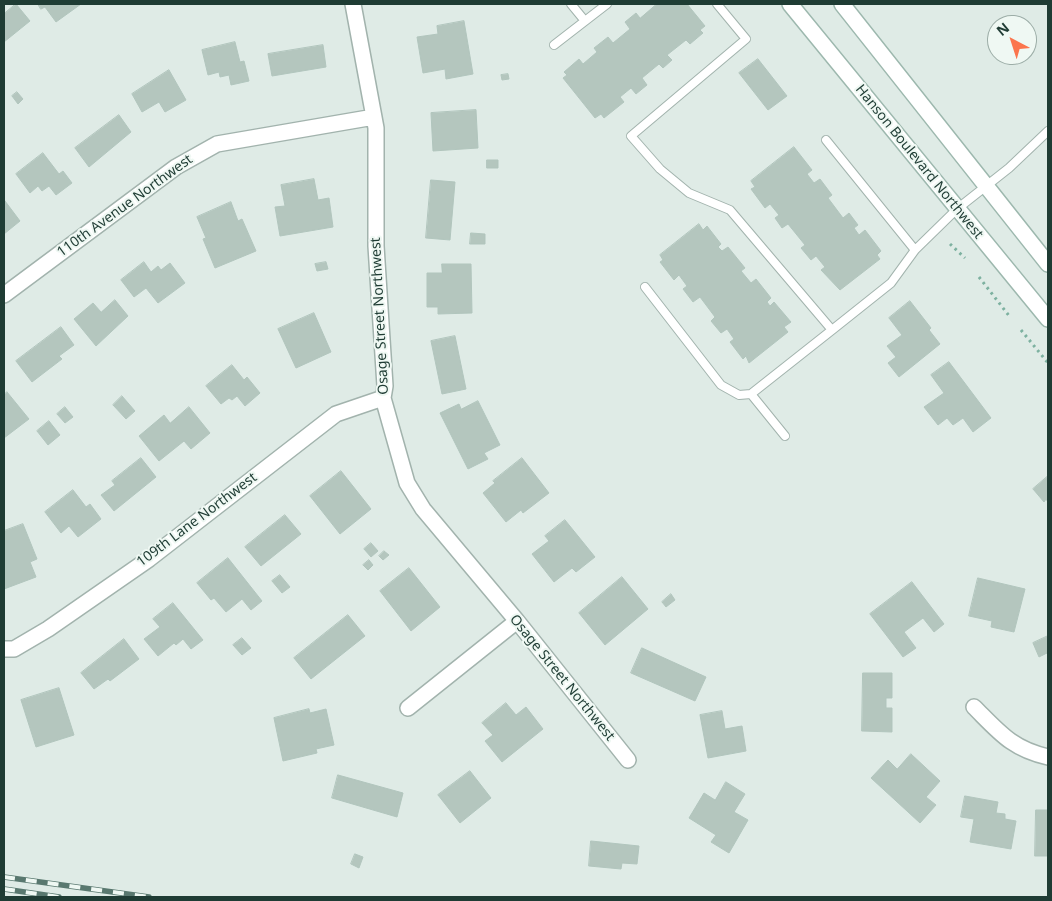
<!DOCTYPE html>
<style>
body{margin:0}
#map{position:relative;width:1052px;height:901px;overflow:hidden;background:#dfebe6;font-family:"Noto Sans",sans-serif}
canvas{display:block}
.frame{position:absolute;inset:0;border:5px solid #1f3c34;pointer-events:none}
.north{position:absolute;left:987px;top:15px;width:50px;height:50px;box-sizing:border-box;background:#eff8f3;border:1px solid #9cada7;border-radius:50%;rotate:320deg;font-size:14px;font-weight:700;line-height:20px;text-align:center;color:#1f3c34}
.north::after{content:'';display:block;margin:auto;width:18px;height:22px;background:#fb754d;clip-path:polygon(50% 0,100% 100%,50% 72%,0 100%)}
</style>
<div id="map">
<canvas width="1052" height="901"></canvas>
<div class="frame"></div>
<div class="north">N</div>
</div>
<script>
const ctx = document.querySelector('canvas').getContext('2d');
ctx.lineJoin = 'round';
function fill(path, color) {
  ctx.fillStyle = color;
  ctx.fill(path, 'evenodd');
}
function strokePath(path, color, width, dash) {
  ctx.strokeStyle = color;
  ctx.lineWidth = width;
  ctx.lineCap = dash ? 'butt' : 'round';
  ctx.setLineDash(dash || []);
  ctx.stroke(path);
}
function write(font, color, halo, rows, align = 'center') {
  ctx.font = font + ' "Noto Sans",sans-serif';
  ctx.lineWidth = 4;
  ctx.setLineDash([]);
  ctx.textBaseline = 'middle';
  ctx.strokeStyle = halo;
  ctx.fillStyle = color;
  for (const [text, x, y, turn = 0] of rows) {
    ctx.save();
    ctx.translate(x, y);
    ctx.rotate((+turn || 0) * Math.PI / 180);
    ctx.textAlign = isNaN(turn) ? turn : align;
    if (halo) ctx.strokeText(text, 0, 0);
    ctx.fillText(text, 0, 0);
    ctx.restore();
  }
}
const building = new Path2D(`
 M16 4 30 21 4 42V14Z
 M38 4H81L56 22 45 7 41 9Z
 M657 4H687L705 26 700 30 703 33 690 44 686 40 667 55 672 60 663 68 659 64 642 78 647 85 636 94 631 88 620 97 624 102 604 118 601 114 595 118 563 78 567 75 564 72 579 59 583 64 597 52 594 48 608 37 613 43 630 29 625 22 636 13 640 18Z
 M464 21 473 74 446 79 445 69 423 73 417 37 438 34 437 26Z
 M235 42 240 62 244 61 249 81 231 85 229 75 220 77 219 72 208 75 202 50Z
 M323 45 326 67 272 76 268 54Z
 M758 59 787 96 768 110 739 73Z
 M169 70 186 100 165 112 159 102 142 112 132 94Z
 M508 74 509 79 502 80 501 75Z
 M17 92 23 99 18 104 12 96Z
 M476 110 478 148 433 151 431 113Z
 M119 115 131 132 89 167 75 148Z
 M794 147 812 170 807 174 814 183 820 179 832 195 828 198 843 218 849 213 858 225 854 228 859 235 865 230 881 251 877 255 880 259 840 290 821 270 825 267 816 256 811 260 801 248 805 245 788 224 782 228 775 218 779 215 770 204 765 208 751 189 755 187 751 181Z
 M43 153 59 174 63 171 72 183 56 195 49 186 42 191 38 186 30 193 16 174Z
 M487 160H498V168H487Z
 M314 179 318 200 329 198 333 227 280 236 275 207 285 206 281 185Z
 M431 180 455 182 450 240 426 238Z
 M5 201 20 221 4 234V203Z
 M231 202 238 221 242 219 256 251 215 268 203 239 206 238 197 217Z
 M699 224 703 230 707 226 721 244 718 247 722 251 728 247 745 268 741 271 751 283 756 279 771 298 767 302 770 306 774 302 791 322 784 327 788 332 749 363 746 356 743 359 730 342 734 339 727 329 721 333 711 321 715 317 700 297 693 302 683 289 687 286 679 275 674 280 660 262 663 260 660 255Z
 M471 233 485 234V244H470Z
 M144 262 151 272 158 266 161 270 170 263 185 283 158 303 146 288 134 297 121 280Z
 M326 262 328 269 317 271 315 264Z
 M442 264H471L472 313 438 314V307H427V273H442Z
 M115 300 128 316 96 346 74 319 93 303 101 312Z
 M910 301 931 328 929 330 940 344 899 377 888 363 896 357 887 346 902 335 889 318Z
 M314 313 331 352 296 368 278 329Z
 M61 327 74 345 59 356 62 359 32 382 16 361Z
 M455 336 466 389 442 394 431 341Z
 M949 362 991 418 973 432 963 418 953 425 947 418 938 425 924 407 944 393 931 375Z
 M232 365 244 380 247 377 260 393 245 406 237 396 232 400 229 398 221 404 206 386Z
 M7 392 29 419 4 438V395Z
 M122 396 135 411 126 419 113 405Z
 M478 401 500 445 484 453 488 459 468 469 440 413 459 404 461 409Z
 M65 407 73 417 65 423 57 414Z
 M189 407 210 433 191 449 184 441 159 461 139 436 164 415 170 423Z
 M49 421 60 435 48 445 37 431Z
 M141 458 156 477 114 511 101 495 115 485 112 481Z
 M522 458 549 493 523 513 521 510 506 522 483 493 495 483 493 481Z
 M341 471 371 509 340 534 310 496Z
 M1048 476V502L1046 499 1044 502 1033 489Z
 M73 490 86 507 90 504 101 519 78 537 69 526 61 533 45 512Z
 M285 515 301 534 261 566 245 547Z
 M565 520 595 557 576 572 572 568 554 582 532 554 549 541 545 536Z
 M23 524 37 559 30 562 36 577 4 589V531Z
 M371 543 378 551 371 557 364 549Z
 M384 551 389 555 383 560 379 556Z
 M228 558 262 601 251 610 242 599 226 612 214 598 211 600 197 583Z
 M369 560 373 565 368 570 363 565Z
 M409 568 440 607 411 631 380 591Z
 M280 575 290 587 282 593 272 581Z
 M622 577 648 609 605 645 579 613Z
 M978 578 1025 589 1014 632 991 627 992 621 969 616Z
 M912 582 944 624 934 632 923 618 904 632 916 648 903 657 870 614Z
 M671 594 675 600 666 607 662 602Z
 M173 603 203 640 191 649 183 639 176 645 174 643 158 656 144 639 160 627 153 619Z
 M348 615 365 636 311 679 294 658Z
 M1048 636V656L1047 653 1039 657 1033 643Z
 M242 638 251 648 242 655 233 645Z
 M124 639 139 659 110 681 108 679 94 689 81 673Z
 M642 648 706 677 695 701 631 673Z
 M863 673H892V698H886V708H892V732L862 731Z
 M59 688 74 735 36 747 21 700Z
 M506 703 516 715 526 707 543 729 502 762 485 741 493 735 482 723Z
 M309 709 310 713 326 709 334 745 316 749 317 753 283 761 274 718Z
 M722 711 725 729 742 726 746 751 708 758 700 715Z
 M911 754 940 781 926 797 936 805 920 823 871 778 888 760 897 769Z
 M470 771 491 798 460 823 438 795Z
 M338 775 403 793 397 817 332 798Z
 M726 782 745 794 734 812 748 820 729 853 711 842 716 835 689 818 704 793 715 800Z
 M965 796 998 802 996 813 1005 814V819L1016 821 1011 849 970 842 974 819 961 817Z
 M1036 810H1048V856H1035Z
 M591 841 639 846 637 864 622 863 621 869 589 866Z
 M355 854 363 857 359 868 351 864Z`);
fill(building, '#b4c6be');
strokePath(building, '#b1c5bd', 1);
const service = new Path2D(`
 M571 4 585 21 607 4
 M717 4 746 39 631 136 660 169 689 193 730 210 832 330 891 283 915 250 957 209 1009 168 1048 131
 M554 45 585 21
 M826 140 915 250
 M645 287 721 385 739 395 751 394 832 330
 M751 394 785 436`);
const minor = new Path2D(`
 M353 4 376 128V246L385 386 383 398 407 483 423 509 517 621 628 760
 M4 295 176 167 217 144 374 117
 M4 649H14L48 629 149 559 336 414 383 398
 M974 707C999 732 1012 749 1048 757
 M408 708 517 621`);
const secondary = new Path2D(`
 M790 4 1048 319
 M842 4 1048 264`);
strokePath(service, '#a2b3ad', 10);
strokePath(minor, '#a2b3ad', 18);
strokePath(secondary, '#9db8ae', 18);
strokePath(new Path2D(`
 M950 244 965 258
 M979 277 1010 317
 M1021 330 1048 363`), '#7db1a0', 3, [2.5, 4]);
strokePath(service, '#fff', 8);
strokePath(minor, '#fff', 15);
strokePath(secondary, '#fff', 15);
const rail = new Path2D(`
 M4 877 149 897
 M4 889 59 897`);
strokePath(rail, '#59786f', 5.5);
strokePath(rail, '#eff8f3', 4, [11]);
write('14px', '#1f3c34', '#eff8f3', [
 ["Hanson Boulevard Northwest",919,162,51],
 ["110th Avenue Northwest",125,206,-36],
 ["Osage Street Northwest",380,316,-93],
 ["109th Lane Northwest",197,520,-37],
 ["Osage Street Northwest",562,678,51]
]);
</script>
